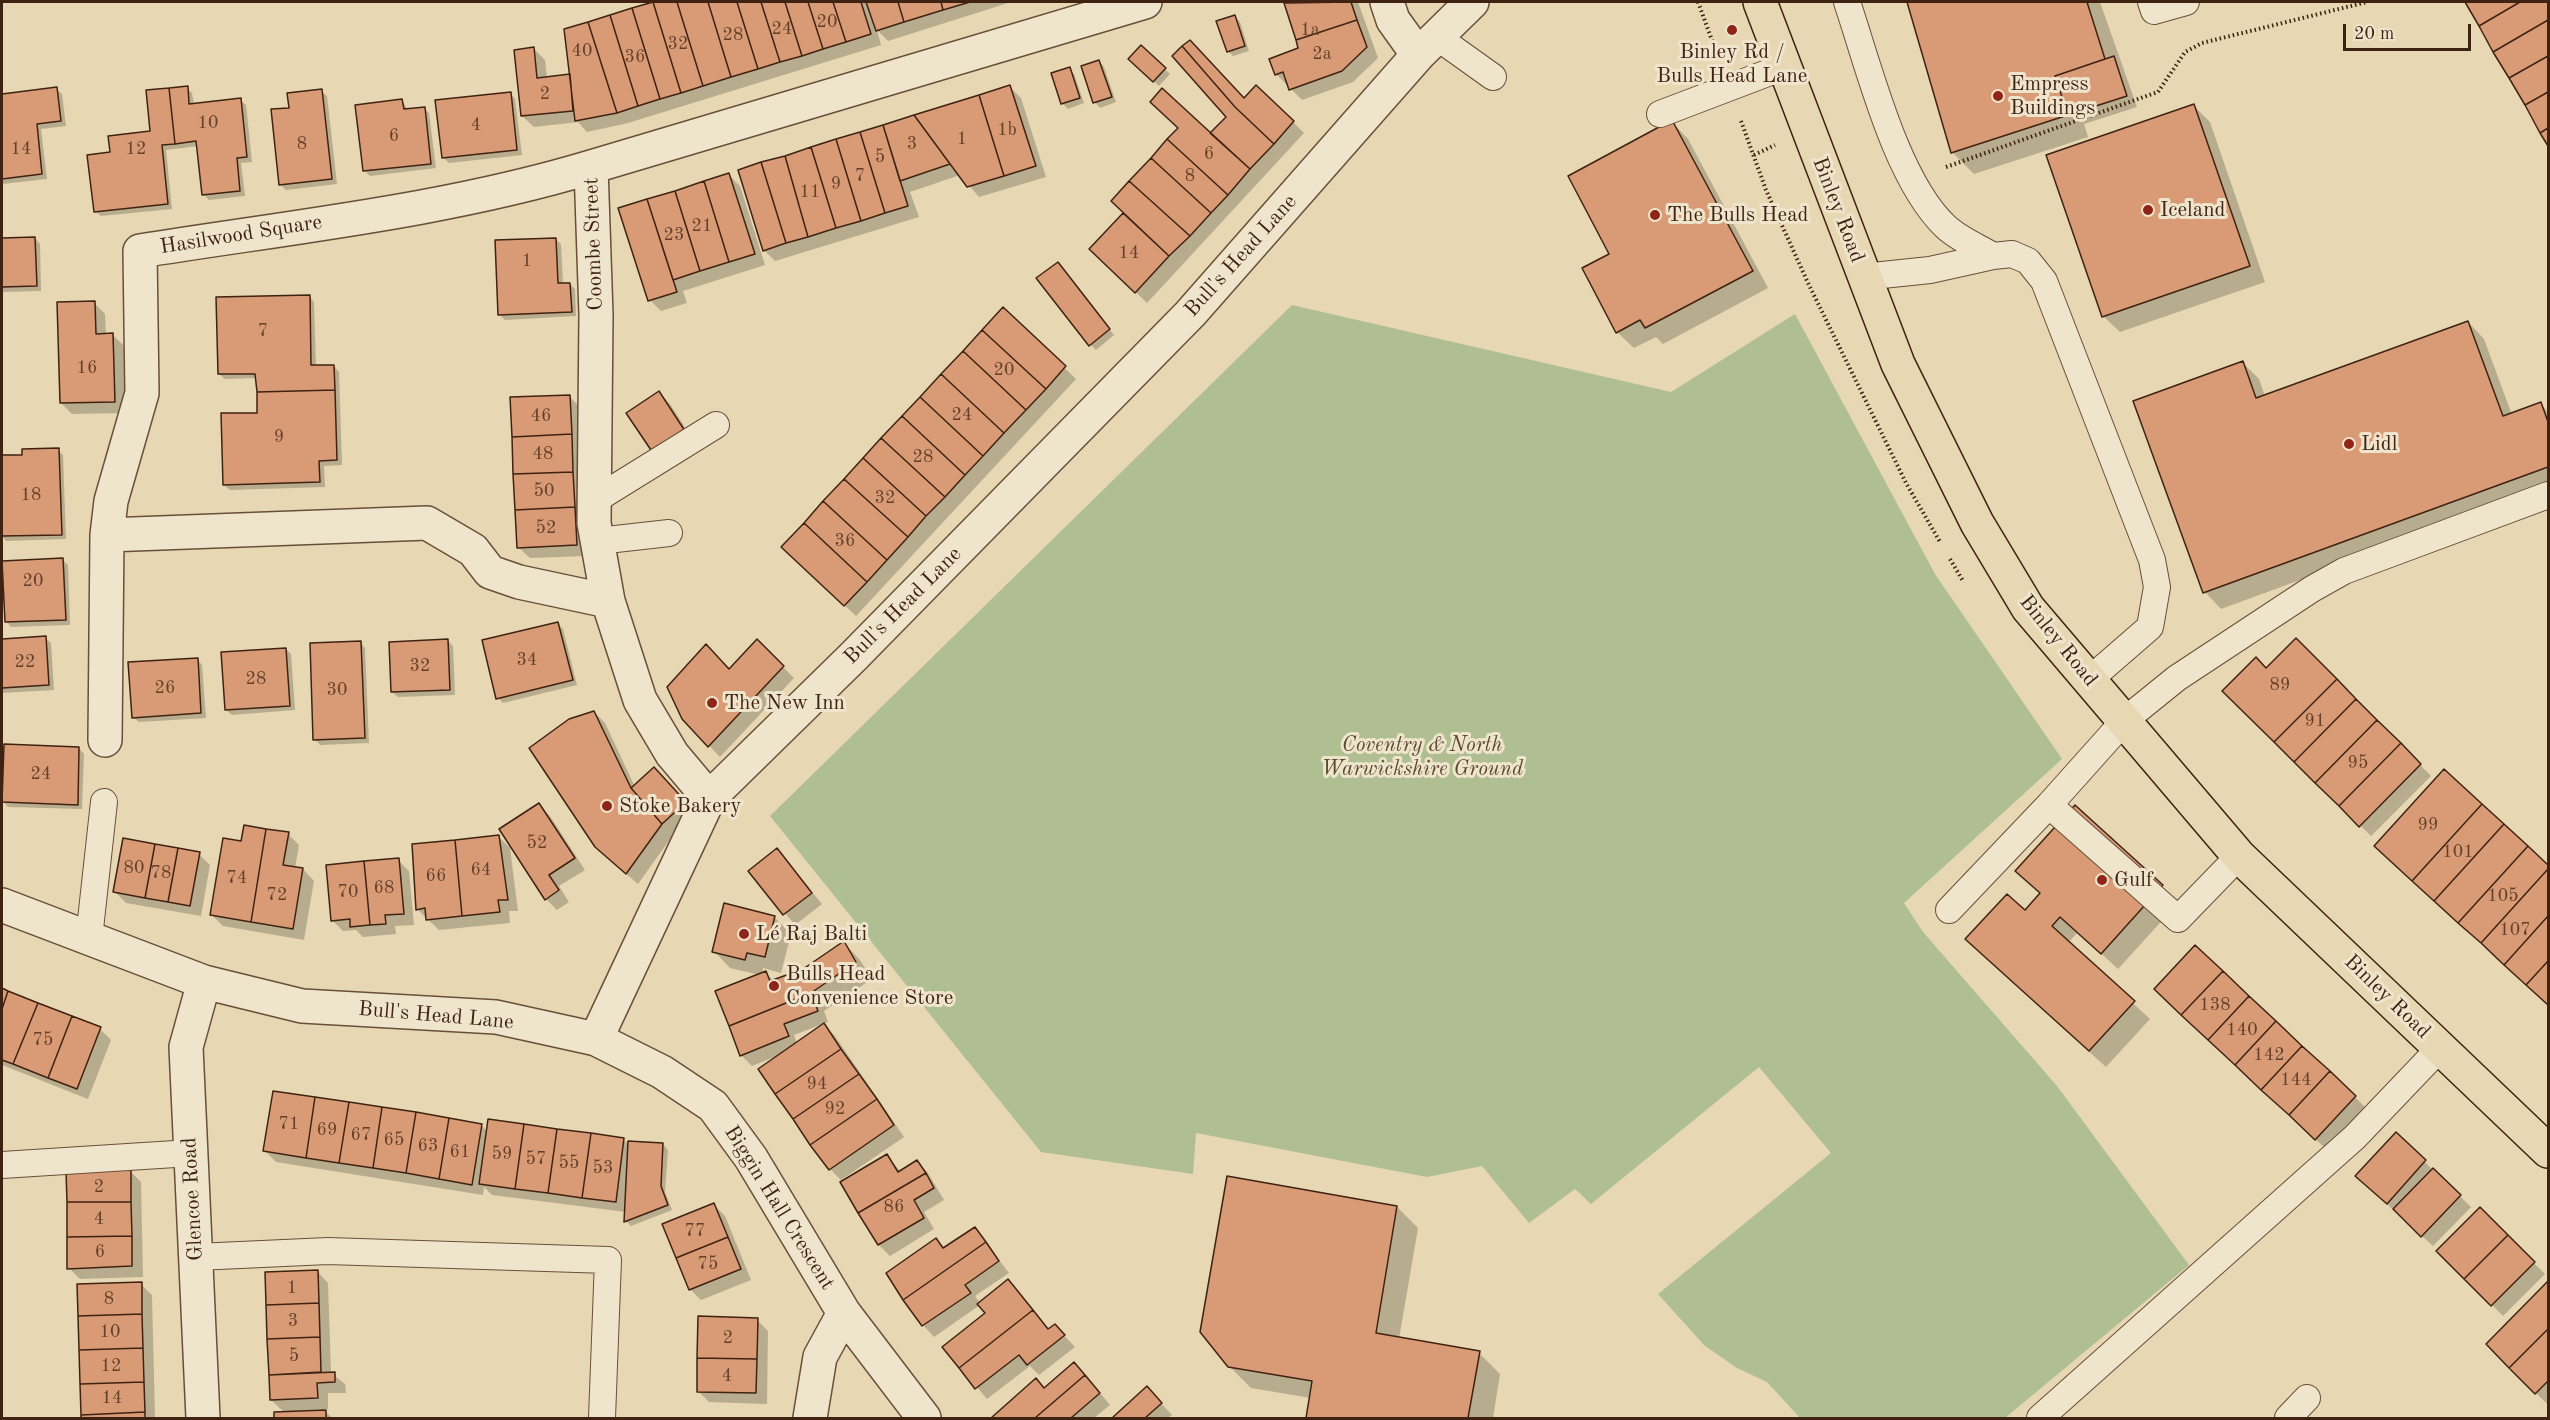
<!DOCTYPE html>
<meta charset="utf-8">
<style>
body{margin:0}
#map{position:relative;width:2550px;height:1420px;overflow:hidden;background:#e7d7b2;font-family:"Old Standard TT",serif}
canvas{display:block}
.frame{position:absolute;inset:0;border:3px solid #3f2212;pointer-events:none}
.scale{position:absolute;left:2343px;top:24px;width:128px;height:27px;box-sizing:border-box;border:3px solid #3f2212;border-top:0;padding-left:8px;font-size:18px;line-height:21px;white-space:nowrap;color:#3f2212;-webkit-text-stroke:4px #efe5cd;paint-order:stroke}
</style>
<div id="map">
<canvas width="2550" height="1420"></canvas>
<div class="frame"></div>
<div class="scale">20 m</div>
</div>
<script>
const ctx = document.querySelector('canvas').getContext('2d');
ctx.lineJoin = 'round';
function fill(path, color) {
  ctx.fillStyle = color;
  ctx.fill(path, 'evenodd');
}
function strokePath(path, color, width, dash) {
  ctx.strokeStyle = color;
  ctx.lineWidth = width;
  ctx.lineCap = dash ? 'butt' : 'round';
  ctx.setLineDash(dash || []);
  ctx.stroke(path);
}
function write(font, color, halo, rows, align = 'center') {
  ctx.font = font + ' "Old Standard TT",serif';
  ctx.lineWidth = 6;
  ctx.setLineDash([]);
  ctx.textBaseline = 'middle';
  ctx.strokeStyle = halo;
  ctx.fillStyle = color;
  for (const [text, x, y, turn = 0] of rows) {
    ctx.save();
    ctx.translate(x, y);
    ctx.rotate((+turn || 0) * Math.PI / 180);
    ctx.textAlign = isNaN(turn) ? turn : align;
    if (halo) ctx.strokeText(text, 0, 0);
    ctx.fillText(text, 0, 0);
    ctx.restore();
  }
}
fill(new Path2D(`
 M1292 305 1671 392 1795 314 1935 574 2062 759 1904 903 1923 932 2057 1086 2189 1265 2005 1418H1800L1767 1382 1737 1368 1704 1345 1658 1294 1831 1153 1759 1067 1591 1204 1575 1189 1529 1223 1482 1166 1427 1177 1196 1133 1193 1174 1041 1152 770 816Z`), '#afbf91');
fill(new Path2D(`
 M658 2H1007L1008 3 888 41 877 30 881 45 628 123 587 132 578 122 534 127 522 116 534 49 545 60 547 78 571 75 565 30Z
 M1292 2H1358L1378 58 1353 82 1302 100 1276 74 1271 60 1300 49 1286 3Z
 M1908 2H2100L2137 107 2084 124 2088 137 1974 174 1953 153Z
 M2466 2H2548V144Z
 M1235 17 1240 22 1249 51 1233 56 1228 51Z
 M1141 47 1170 74 1159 86 1130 59Z
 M1099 61 1104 67 1116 102 1100 108 1095 102Z
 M1069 69 1074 74 1084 103 1068 109 1063 104 1053 74Z
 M1010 87 1021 98 1046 177 979 197 960 175 910 192 919 217 775 261 764 250 740 171Z
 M187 88 192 93 194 105 240 100 246 105 252 162 241 163 245 196 209 200 204 195 198 146 166 150 172 209 101 216 95 211 112 153 152 132Z
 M56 89 62 94 66 126 41 129 47 179 2 184V96Z
 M321 91 327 96 337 184 286 190 281 185 290 109Z
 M510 93 515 99 522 155 449 163 444 158Z
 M1245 100 1293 122 1304 133 1147 303 1091 249 1125 214 1180 128 1210 135Z
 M402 101 408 110 424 108 429 113 436 168 370 176 365 171Z
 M2194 106 2210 122 2265 282 2120 332 2103 316Z
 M1672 122 1688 139 1768 288 1663 344 1656 337 1634 348 1617 332 1611 254Z
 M729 175 740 186 765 265 683 291 687 303 661 311 650 300Z
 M35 238 40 244 41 291 2 292V239Z
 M555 239 561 244 563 284H570L575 289 576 316 505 320 500 315Z
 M1063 269 1114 335 1096 350 1091 345Z
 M309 296 314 302 316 367 334 366 339 372 342 465 324 466 325 487 230 490 224 485 259 414 257 378 225 379 219 374Z
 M94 303 105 314 106 335H113L124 346 126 413 72 414 61 403Z
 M1003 309 1076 379 856 616 794 558Z
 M2468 322 2484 339 2512 415 2541 404 2548 412V489L2221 609 2205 592 2243 363 2259 379 2265 396Z
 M659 393 670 404 695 443 665 463Z
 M569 396 580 407 587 556 530 558 518 547Z
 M58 450 63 455 66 539 6 541 2 536V457L24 456Z
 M63 560 68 565 70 625 11 627 6 621 5 605H2V562Z
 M558 624 563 629 577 685 503 703 498 698Z
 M45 638 51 643 54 690 2 693V641Z
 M2296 640 2431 776 2371 836 2224 691 2266 670Z
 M448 641 453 646 455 695 398 697 392 692Z
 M757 641 794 678 720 757 683 718Z
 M360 642 365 648 369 743 320 745 315 739Z
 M286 649 291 654 295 710 232 715 226 710Z
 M197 659 202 665 206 718 139 722 133 717Z
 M594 712 605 723 635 787 665 780 696 814 673 835 638 884 608 858Z
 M79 748 84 754 82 809 8 807 3 801Z
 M2444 772 2548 867V1004L2387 857Z
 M539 805 550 816 585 870 559 886 569 902 557 910 546 899Z
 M2075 807 2179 902 2118 969 2078 932 2068 943 2150 1019 2106 1067 1984 956 2041 894Z
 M288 834 299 845 295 868 303 869 314 881 304 940 223 926 212 915Z
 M499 837 510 848 518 911H509L510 923 439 930 417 909Z
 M777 850 822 904 795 925 750 871Z
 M199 854 210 865 201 916 126 903 115 892Z
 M398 860 409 871 414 925 395 926 396 934 363 937 356 930 343 931 332 920Z
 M774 917 791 934 781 973 763 968 762 975 766 973 774 982 804 970 844 943 860 960 872 979 824 1011 828 1022 794 1035 797 1044 824 1025 835 1036 904 1137 841 1180 830 1169 777 1056 752 1066 741 1055 760 975 730 968 714 951Z
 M2 990 100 1029 111 1040 88 1099 2 1065Z
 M2167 1000 2355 1097 2366 1108 2327 1150Z
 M481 1125 488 1132 623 1139 629 1145 663 1144 668 1150 665 1192 672 1210 631 1226 626 1221V1212L492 1195 484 1187 483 1195 276 1162 265 1151Z
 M2396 1134 2471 1207 2433 1246 2368 1187Z
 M887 1156 901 1172 917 1162 928 1173 944 1200 924 1212 934 1229 890 1256 879 1245 842 1183Z
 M130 1171 141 1182 143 1277 80 1279 69 1268Z
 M714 1205 725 1216 751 1280 701 1300 690 1289Z
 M1397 1207 1418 1228 1399 1339 1479 1353 1500 1374 1493 1418H1307L1311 1398 1251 1388 1229 1366Z
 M2480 1210 2545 1274 2503 1316 2438 1251Z
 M975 1229 1009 1273 975 1296 980 1303 1008 1281 1050 1330 1055 1326 1075 1347 1039 1375 1030 1366 987 1399 944 1348 987 1314 980 1305 934 1337 923 1325 888 1274 936 1240 945 1249Z
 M317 1271 328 1283 331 1373 345 1384 346 1393H328V1409H323L332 1418H276V1414L285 1413 271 1400 267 1273Z
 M141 1284 152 1295 155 1418H83L78 1285Z
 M2548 1284V1403L2547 1404 2488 1344Z
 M757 1320 768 1331 767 1404 709 1402 698 1391Z
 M1085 1375 1110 1405 1094 1418H993L1045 1389Z
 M1147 1388 1172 1415 1168 1418H1114Z`), '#0003');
const building = new Path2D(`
 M653 2H677L703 86 681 93Z
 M653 2 681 93 660 99 632 8Z
 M677 2H708L731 77 703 86Z
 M708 2H737L758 69 731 77Z
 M737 2H761L780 62 758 69Z
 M761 2H785L802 56 780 62Z
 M785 2H808L823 49 802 56Z
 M808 2H833L846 42 823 49Z
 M833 2H861L871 34 846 42Z
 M866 2H898L904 22 876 31Z
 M898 2H941L943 10 904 22Z
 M941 2H970L943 10Z
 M1351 2 1357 20 1296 40 1284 3Z
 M1907 2H2087L2105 59 2055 76 2068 115 1951 153Z
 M2465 2H2520L2479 26Z
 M2520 2H2548V20L2493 52 2479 26Z
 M632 8 660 99 638 106 610 15Z
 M610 15 638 106 617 113 588 22Z
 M1235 15 1245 46 1227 52 1216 21Z
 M1357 20 1367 47 1342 71 1289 90 1283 72 1275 75 1269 59 1298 48 1296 40Z
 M2548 20V56L2509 78 2493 52Z
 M588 22 617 113 575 121 564 29Z
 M1190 40 1244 98 1256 85 1294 121 1274 144 1235 107 1182 46Z
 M1141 45 1166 68 1153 82 1128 59Z
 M1182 46 1235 107 1274 144 1250 169 1210 133 1226 117 1172 56Z
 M534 47 537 78 570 74 573 111 521 116 514 50Z
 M2114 56 2127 96 2068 115 2055 76Z
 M2548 56V92L2525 105 2509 78Z
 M1099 60 1112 97 1093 103 1081 66Z
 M1070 67 1080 98 1061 104 1051 73Z
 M1010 85 1036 166 1004 176 979 95Z
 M188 86 189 104 241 98 247 157 237 158 240 191 202 195 196 141 175 144 169 88Z
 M57 87 61 121 37 124 42 174 2 179V94Z
 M169 88 175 144 162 145 168 204 94 212 87 155 110 152 108 136 150 131 146 90Z
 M1162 88 1250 169 1228 195 1167 139 1178 128 1150 102Z
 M322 89 332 179 279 185 271 109 289 108 287 93Z
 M511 92 517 150 442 158 435 100Z
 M2548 92V128L2540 133 2525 105Z
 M979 95 1004 176 967 187 914 115Z
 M402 99 404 109 425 107 431 164 363 171 355 105Z
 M2194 104 2250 266 2102 317 2046 155Z
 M914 115 950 164 900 181 883 125Z
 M1672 120 1753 271 1645 328 1640 320 1616 333 1582 268 1609 254 1568 176Z
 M883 125 908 206 885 213 860 132Z
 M2548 128V146L2540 133Z
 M860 132 885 213 861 221 836 139Z
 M836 139 861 221 836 228 811 147Z
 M1167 139 1228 195 1211 213 1151 158Z
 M811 147 836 228 808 237 785 156Z
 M785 156 808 237 786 243 761 162Z
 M1151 158 1211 213 1190 236 1129 181Z
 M761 162 786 243 763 251 738 170Z
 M729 173 755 254 729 262 704 181Z
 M704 181 729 262 700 271 675 191Z
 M1129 181 1190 236 1169 256 1111 201Z
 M675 191 700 271 673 280 647 199Z
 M647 199 677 292 648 301 618 208Z
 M1123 213 1169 256 1135 293 1089 249Z
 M35 237 37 286 2 287V238Z
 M556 238 558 283H570L572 312 498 315 495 240Z
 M1058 262 1110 329 1089 346 1036 278Z
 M310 295 311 365H334L335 390 257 392 255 374H218L216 297Z
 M95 301 96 334 113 333 115 402 60 403 57 302Z
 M1003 307 1066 366 1046 389 982 330Z
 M2468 321 2503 416 2541 402 2548 422V467L2203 593 2133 401 2243 361 2256 398Z
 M982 330 1046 389 1026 410 963 351Z
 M963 351 1026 410 1004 433 941 374Z
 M941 374 1004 433 983 456 920 397Z
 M335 390 337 460 319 461 320 482 223 485 221 413H257V392Z
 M659 391 685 431 653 453 626 413Z
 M570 395 572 434 512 437 510 397Z
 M920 397 983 456 965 475 902 416Z
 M902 416 965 475 945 497 881 438Z
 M572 434 573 472 513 474 512 437Z
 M881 438 945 497 926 516 863 458Z
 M59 448 62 535 2 536V455H22V449Z
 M863 458 926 516 908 537 844 479Z
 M573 472 575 507 515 510 513 474Z
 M844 479 908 537 887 560 823 501Z
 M823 501 887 560 867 582 804 523Z
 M575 507 577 545 517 548 515 510Z
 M804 523 867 582 844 606 781 547Z
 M63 558 66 620 5 622 2 561Z
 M558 622 573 680 496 699 482 640Z
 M46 636 49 685 2 688V639Z
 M2296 638 2337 679 2274 742 2222 691 2256 657 2266 668Z
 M448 639 450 690 391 692 389 642Z
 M757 639 784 666 708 747 682 719 667 687 706 644 729 669Z
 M361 641 365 738 313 740 310 643Z
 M286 648 290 706 225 710 221 652Z
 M198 658 201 713 132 718 128 662Z
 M2337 679 2356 699 2294 762 2274 742Z
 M2356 699 2377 720 2315 783 2294 762Z
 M594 711 631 788 662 824 626 874 595 847 529 748 569 719Z
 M2377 720 2401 743 2339 806 2315 783Z
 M2401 743 2421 764 2359 827 2339 806Z
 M4 744 79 747 78 805 2 802Z
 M654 767 686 802 662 824 631 788Z
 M2444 769 2482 804 2412 881 2374 846Z
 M539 803 575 858 549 875 559 890 545 900 499 829Z
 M2482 804 2504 824 2434 901 2412 881Z
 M2075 805 2163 885 2101 954 2060 917 2052 926 2135 1001 2089 1051 1965 939 2007 894 2025 910 2040 893 2015 871Z
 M2504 824 2528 846 2458 923 2434 901Z
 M244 825 266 829 251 922 210 915 223 838 241 841Z
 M266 829 289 832 283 865 303 868 293 929 251 922Z
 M499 835 508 900H498L500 912 462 916 455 840Z
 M123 838 155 844 145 898 113 892Z
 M455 840 462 916 426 920 425 908 416 910 412 844Z
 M155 844 178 848 168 902 145 898Z
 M2528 846 2548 865V869L2481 943 2458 923Z
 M178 848 200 852 190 906 168 902Z
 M777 848 812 893 783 915 748 871Z
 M399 858 404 914 385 915 386 924 370 925 364 861Z
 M364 861 370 925 350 927V919L331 921 326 865Z
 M2548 869V916L2504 965 2481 943Z
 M724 903 775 916 765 957 747 953 745 960 712 952Z
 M2548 916V961L2526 985 2504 965Z
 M844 941 856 962 811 993 729 1026 715 991 766 971 770 981 803 969Z
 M2195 945 2223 971 2181 1015 2154 989Z
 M2548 961V1005L2526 985Z
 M2223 971 2249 996 2208 1040 2181 1015Z
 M2 988 8 991 2 1009Z
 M8 991 38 1003 13 1064 2 1060V1009Z
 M811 993 818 1011 784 1024 789 1036 740 1056 729 1026Z
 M2249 996 2276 1021 2235 1065 2208 1040Z
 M38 1003 72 1016 48 1078 13 1064Z
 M72 1016 101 1027 77 1089 48 1078Z
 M2276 1021 2302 1046 2261 1090 2235 1065Z
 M824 1023 841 1049 775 1094 758 1069Z
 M2302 1046 2330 1071 2289 1115 2261 1090Z
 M841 1049 859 1074 793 1119 775 1094Z
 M2330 1071 2356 1096 2315 1140 2289 1115Z
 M859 1074 877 1099 810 1145 793 1119Z
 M273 1091 315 1097 306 1158 263 1151Z
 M315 1097 349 1102 339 1163 306 1158Z
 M877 1099 894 1125 829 1170 810 1145Z
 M349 1102 382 1107 373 1168 339 1163Z
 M382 1107 416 1112 406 1173 373 1168Z
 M416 1112 449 1118 439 1179 406 1173Z
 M449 1118 482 1124 472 1185 439 1179Z
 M488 1119 524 1124 515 1189 479 1184Z
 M524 1124 557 1129 548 1193 515 1189Z
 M557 1129 591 1133 582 1198 548 1193Z
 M2396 1132 2426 1160 2387 1204 2355 1176Z
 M591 1133 624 1138 616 1202 582 1198Z
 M628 1141 663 1143 661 1186 668 1205 624 1222Z
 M887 1154 898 1172 917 1160 926 1173 858 1213 840 1182Z
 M2433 1168 2461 1195 2421 1237 2393 1209Z
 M131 1170V1202H67L66 1171Z
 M926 1173 934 1188 914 1200 924 1218 878 1245 858 1213Z
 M1227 1176 1397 1206 1376 1333 1480 1351 1468 1418H1306L1312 1381 1228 1367 1200 1332Z
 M67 1202H131L132 1236 67 1237Z
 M714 1203 728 1237 676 1258 662 1224Z
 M2480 1207 2508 1235 2464 1279 2436 1251Z
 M975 1227 986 1242 903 1300 886 1273 936 1238 943 1248Z
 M2508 1235 2535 1262 2491 1306 2464 1279Z
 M132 1236V1266L67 1269V1237Z
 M728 1237 741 1269 689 1290 676 1258Z
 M986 1242 999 1261 965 1285 971 1293 922 1326 903 1300Z
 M318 1270 319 1303 266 1305 265 1272Z
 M1008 1279 1033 1310 959 1368 942 1347 985 1313 977 1304Z
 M2548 1281V1329L2509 1368 2486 1344Z
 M142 1282V1314L78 1316 77 1284Z
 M319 1303 320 1337 267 1339 266 1305Z
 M1033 1310 1048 1329 1055 1324 1065 1335 1027 1365 1019 1355 975 1389 959 1368Z
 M142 1314 143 1348 79 1350 78 1316Z
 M698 1316 758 1318 757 1359 697 1358Z
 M2548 1329V1381L2535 1394 2509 1368Z
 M320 1337 321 1372 269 1375 267 1339Z
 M143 1348 144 1382 80 1384 79 1350Z
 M697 1358 757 1359 756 1393 697 1392Z
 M1074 1362 1085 1375 1035 1418H991L1036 1378 1044 1388Z
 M335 1372V1382L317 1383 318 1398 270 1400 269 1375Z
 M1085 1375 1100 1393 1071 1418H1035Z
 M144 1382 145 1412 81 1415 80 1384Z
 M1147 1386 1162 1403 1145 1418H1112Z
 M326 1410V1418H274V1412Z
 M145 1412V1418H81V1415Z`);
fill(building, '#d89b76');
strokePath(building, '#3f2212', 1.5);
const lane = new Path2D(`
 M1847 2C1869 67 1896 180 1946 227 1959 239 1978 247 1993 256
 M2151 2 2154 11 2186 2
 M1437 37 1493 77
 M1660 114 1786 66
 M1863 277 1930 270 1993 256 2012 254 2028 261 2044 281 2152 560 2157 587 2150 627 2089 680
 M595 500 716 425
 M598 541 669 533
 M2239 856 2178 919 2049 805 2125 720 2177 678 2312 589 2344 571 2548 495
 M1949 910 2049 805
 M89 938 104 802
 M2 1165 191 1153
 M196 1257 328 1251 608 1260 602 1418
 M2040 1418 2355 1137 2440 1048
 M2288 1418 2307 1398`);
const street = new Path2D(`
 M1387 2 1393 20 1418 55
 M107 535 427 523 473 550 490 572 519 582 608 601
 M105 740 107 535 111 501 142 393 140 251C290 227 445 211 591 167
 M709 798 672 754 640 700 608 601 594 523 596 315 591 167 1145 2
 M2 905 204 982 302 1006 496 1017 596 1039 662 1072 713 1106 751 1158 844 1313 924 1418
 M596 1039 709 798 853 657 1190 314 1418 55 1472 2
 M203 1418 186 1047 204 982
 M810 1418 820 1357 844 1313`);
const primary = new Path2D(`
 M1760 2 1898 364 1977 523 2028 608 2239 856 2548 1151`);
strokePath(lane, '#694f3a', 28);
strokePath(street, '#694f3a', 36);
strokePath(primary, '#3f2212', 36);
strokePath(new Path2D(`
 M1698 2 1717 54
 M1741 121 1766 190 1808 283 1906 483 1940 542
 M1754 155 1775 145
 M1946 167 2158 92 2185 52 2202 43 2367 2
 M1950 559 1963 581`), '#3f2212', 4, [1.5, 3]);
strokePath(lane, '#efe5cd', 26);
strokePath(street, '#efe5cd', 33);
strokePath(primary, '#e7d7b2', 33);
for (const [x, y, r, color] of [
 [1732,30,6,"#8f2418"],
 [1998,96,6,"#8f2418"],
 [2148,210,6,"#8f2418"],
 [1655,215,6,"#8f2418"],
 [2349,444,6,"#8f2418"],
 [712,703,6,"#8f2418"],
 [607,806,6,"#8f2418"],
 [2102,880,6,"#8f2418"],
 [744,934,6,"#8f2418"],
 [774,986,6,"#8f2418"]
]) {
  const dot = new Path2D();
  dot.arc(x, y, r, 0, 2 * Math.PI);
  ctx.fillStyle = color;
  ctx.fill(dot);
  strokePath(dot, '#efe5cd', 2);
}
write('18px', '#65402b', null, [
 ["20",827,22],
 ["24",782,29],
 ["1a",1310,30],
 ["28",733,35],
 ["32",678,44],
 ["40",582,51],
 ["2a",1322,54],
 ["36",635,57],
 ["2",545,94],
 ["10",208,123],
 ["4",476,125],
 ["1b",1007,130],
 ["6",394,136],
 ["1",962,139],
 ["8",302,144],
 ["3",912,144],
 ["14",21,149],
 ["12",136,149],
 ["6",1209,154],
 ["5",880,157],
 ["7",860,176],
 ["8",1190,176],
 ["9",836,184],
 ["11",810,192],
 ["21",702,226],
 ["23",674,235],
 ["14",1129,253],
 ["1",527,261],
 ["7",263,331],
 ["16",87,368],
 ["20",1004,370],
 ["24",962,415],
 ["46",541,416],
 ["9",279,437],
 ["48",543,454],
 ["28",923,457],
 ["50",544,491],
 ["18",31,495],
 ["32",885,498],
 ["52",546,528],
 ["36",845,541],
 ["20",33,581],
 ["34",527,660],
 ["22",25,662],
 ["32",420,666],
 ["28",256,679],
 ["89",2280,685],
 ["26",165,688],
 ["30",337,690],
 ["91",2315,721],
 ["95",2358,763],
 ["24",41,774],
 ["99",2428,825],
 ["52",537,843],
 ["101",2458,852],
 ["80",134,868],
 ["64",481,870],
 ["78",161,873],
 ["66",436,876],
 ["74",237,878],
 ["68",384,888],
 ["70",348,892],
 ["72",277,895],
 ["105",2503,896],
 ["107",2515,930],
 ["138",2215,1005],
 ["140",2242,1030],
 ["75",43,1040],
 ["142",2269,1055],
 ["144",2296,1080],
 ["94",817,1084],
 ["92",835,1109],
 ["71",289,1124],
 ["69",327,1130],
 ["67",361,1135],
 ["65",394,1140],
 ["63",428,1146],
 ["61",460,1152],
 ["59",502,1154],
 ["57",536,1159],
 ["55",569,1163],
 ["53",603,1168],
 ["2",99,1187],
 ["86",894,1207],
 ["4",99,1219],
 ["77",695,1231],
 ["6",100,1252],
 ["75",708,1264],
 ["1",292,1288],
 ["8",109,1299],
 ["3",293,1321],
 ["10",110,1332],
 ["2",728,1338],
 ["5",294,1356],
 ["12",111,1366],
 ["4",727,1376],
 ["14",112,1398]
]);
write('21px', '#3f2212', '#efe5cd', [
 ["Binley Rd /",1732,52,"center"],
 ["Bulls Head Lane",1732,76,"center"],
 ["Empress",2010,84],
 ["Buildings",2010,108],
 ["Iceland",2160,210],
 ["The Bulls Head",1667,215],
 ["Lidl",2361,444],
 ["The New Inn",724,703],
 ["Stoke Bakery",619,806],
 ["Gulf",2114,880],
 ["Lé Raj Balti",756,934],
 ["Bulls Head",786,974],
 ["Convenience Store",786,998]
], 'left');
write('21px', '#3f2212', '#efe5cd', [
 ["Binley Road",1838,210,69],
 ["Hasilwood Square",241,235,-9],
 ["Coombe Street",594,244,-92],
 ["Bull's Head Lane",1241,256,-48],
 ["Bull's Head Lane",903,606,-45],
 ["Binley Road",2058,641,51],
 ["Binley Road",2387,997,44],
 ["Bull's Head Lane",436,1016,5],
 ["Glencoe Road",193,1199,-93],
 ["Biggin Hall Crescent",779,1208,58]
]);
write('italic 21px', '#5b4932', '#efe5cd', [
 ["Coventry & North",1422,745],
 ["Warwickshire Ground",1422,769]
]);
</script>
